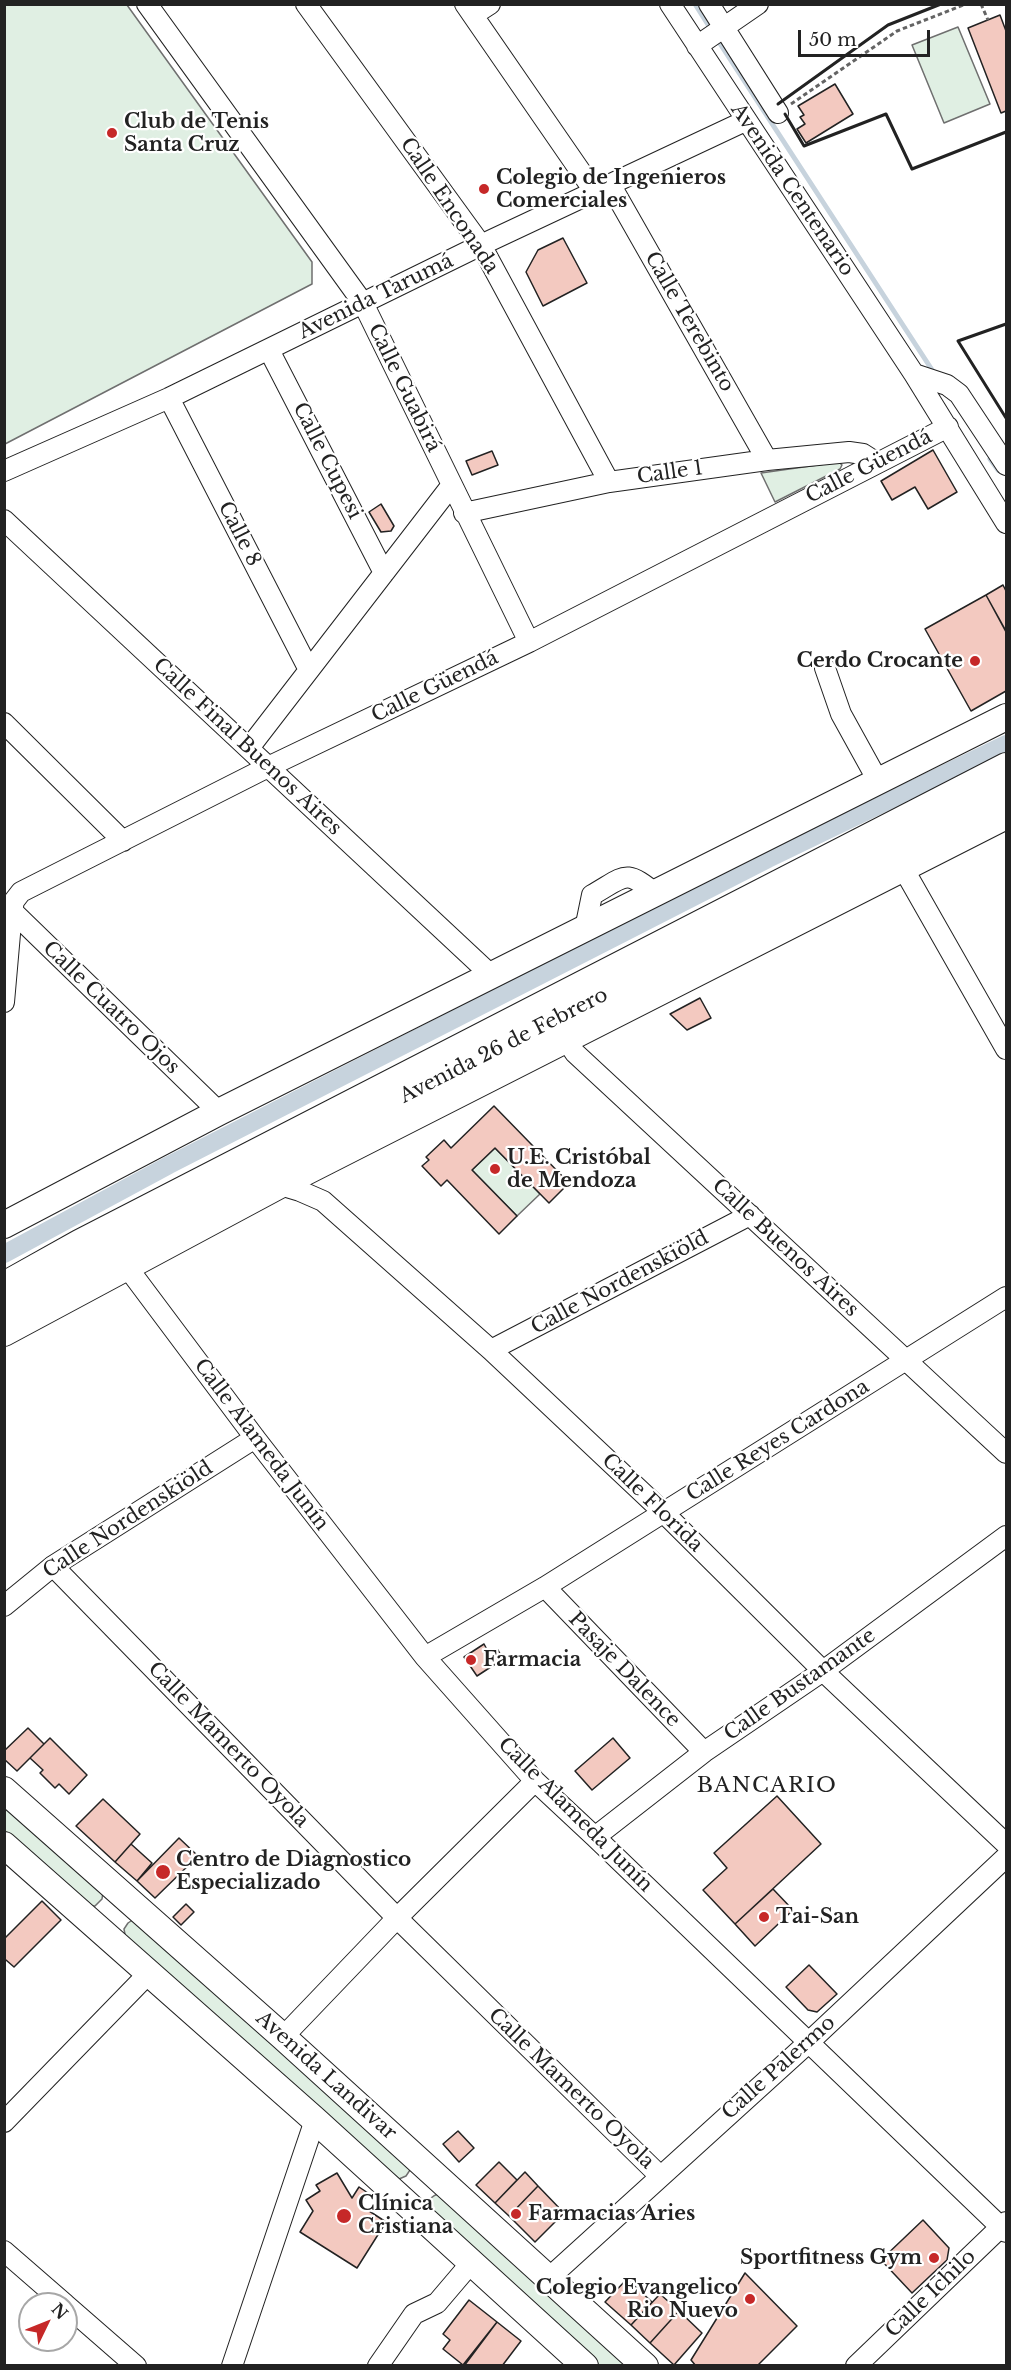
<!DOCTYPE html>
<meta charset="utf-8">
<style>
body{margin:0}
#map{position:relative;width:1011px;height:2370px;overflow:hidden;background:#fff;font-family:"Libre Baskerville",serif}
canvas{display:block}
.frame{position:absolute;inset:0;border:6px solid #222;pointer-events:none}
.north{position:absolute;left:18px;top:2292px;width:60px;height:60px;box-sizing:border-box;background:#fff;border:2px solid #a7a7a7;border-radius:50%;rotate:47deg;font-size:16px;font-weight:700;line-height:24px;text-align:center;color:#222}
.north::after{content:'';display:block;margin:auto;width:21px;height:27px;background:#c62828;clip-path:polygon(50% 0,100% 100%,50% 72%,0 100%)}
.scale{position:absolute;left:798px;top:30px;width:132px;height:27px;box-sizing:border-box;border:3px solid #222;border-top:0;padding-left:8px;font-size:18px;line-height:21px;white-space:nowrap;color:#222;-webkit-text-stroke:4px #fff;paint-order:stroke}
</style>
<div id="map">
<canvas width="1011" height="2370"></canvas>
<div class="frame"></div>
<div class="north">N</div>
<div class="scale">50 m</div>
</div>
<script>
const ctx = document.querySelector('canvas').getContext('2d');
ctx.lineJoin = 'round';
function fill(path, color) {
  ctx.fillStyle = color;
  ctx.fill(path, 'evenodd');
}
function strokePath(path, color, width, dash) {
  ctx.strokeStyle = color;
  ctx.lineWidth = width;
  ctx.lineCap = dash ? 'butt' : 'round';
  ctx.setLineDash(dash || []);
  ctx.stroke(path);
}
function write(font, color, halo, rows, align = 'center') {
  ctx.font = font + ' "Libre Baskerville",serif';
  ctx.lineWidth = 4.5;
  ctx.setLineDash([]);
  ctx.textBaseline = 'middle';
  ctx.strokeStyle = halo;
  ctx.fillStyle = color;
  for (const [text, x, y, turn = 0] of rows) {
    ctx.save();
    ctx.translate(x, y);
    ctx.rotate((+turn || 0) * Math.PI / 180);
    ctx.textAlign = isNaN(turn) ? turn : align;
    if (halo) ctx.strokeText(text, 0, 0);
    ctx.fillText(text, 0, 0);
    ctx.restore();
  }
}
const green = new Path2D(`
 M5 4 127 5 312 262V284L5 444Z
 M958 27 990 104 944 123 912 45Z
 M839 462 842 465 840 469 775 502 761 473Z
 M495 1148 540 1194 517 1216 472 1170Z
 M4 1799 103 1892 102 1899 95 1906H84L5 1832Z
 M134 1919 407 2159 410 2170 406 2176 399 2179 127 1945 124 1929 128 1923Z
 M441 2193 630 2365H598L427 2211C428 2200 430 2196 441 2193Z`);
fill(green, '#e0efe3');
strokePath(green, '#6f6f6f', 1.5);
strokePath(new Path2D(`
 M695 4 712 31
 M717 39 936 376
 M990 459 998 470`), '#c7d3dd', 5);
strokePath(new Path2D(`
 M4 1254 169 1165 768 859 1006 744`), '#c7d3dd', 18);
const building = new Path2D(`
 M1000 15 1006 31V111L1001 113 968 28Z
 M835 84 853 114 806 143 797 129 805 124 800 117 804 115 798 106Z
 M563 238 587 283 543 306 526 272 538 250Z
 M933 450 957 492 928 509 915 487 892 500 881 481Z
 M492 451 498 465 472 475 466 461Z
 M381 504 394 526 391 531 381 532 369 512Z
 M1003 585 1006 591V631L986 595Z
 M986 595 1006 632V691L971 711 925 629Z
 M700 998 711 1018 687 1030 670 1014Z
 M494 1106 569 1183 549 1203 495 1148 472 1170 517 1216 499 1234 447 1180 441 1186 422 1166 429 1160 426 1157 444 1140 451 1148Z
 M484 1644 490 1655 498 1650 503 1659 477 1676 464 1657Z
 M28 1728 44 1744 17 1771 4 1759V1751Z
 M50 1738 87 1775 69 1794 59 1784 55 1788 40 1773 43 1770 30 1758Z
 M613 1738 630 1758 592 1790 575 1771Z
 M777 1796 821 1844 735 1924 703 1890 727 1868 714 1853Z
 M103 1799 140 1834 115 1862 76 1826Z
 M179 1838 198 1856 155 1898 137 1881Z
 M131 1844 152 1863 137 1881 115 1862Z
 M773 1889 793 1910 755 1946 735 1924Z
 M42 1901 61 1920 14 1967 6 1960 4 1961V1939Z
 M186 1904 194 1912 181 1925 173 1917Z
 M809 1965 837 1994 817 2012 808 2010 786 1987Z
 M458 2131 474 2148 459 2162 443 2144Z
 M499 2162 517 2180 495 2203 476 2185Z
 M525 2172 538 2186 509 2216 495 2203Z
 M337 2173 352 2198 359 2187 368 2193 360 2205 386 2222 357 2268 300 2232 313 2211 306 2200 320 2191 316 2185Z
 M538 2186 564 2213 535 2242 509 2216Z
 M923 2220 949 2248 947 2260 912 2293 881 2260Z
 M745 2273 797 2326 757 2366H696L691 2360Z
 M627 2279 652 2302 631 2325 605 2302Z
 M660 2294 679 2311 650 2343 631 2325Z
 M469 2300 497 2322 463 2365 443 2349 450 2340 443 2334Z
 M679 2311 702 2333 674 2365 650 2343Z
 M497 2322 521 2341 502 2366H464Z`);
fill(building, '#f3c9c0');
strokePath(building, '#222', 1.5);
const minor = new Path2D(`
 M147 4 363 303 529 642
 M306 4 481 245 609 482
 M465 4 594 191
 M670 4 914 374 1006 523
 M709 4 778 113
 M473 15 490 4
 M697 46 758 4
 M610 184 767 460
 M269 350 384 573
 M914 374 947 385 959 394 1006 465
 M169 398 309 670
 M4 471 169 398 481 245 745 121
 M464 513 609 482 767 460 849 452 863 454 877 463
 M4 520 491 975
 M825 668 841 714 878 781
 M4 723 123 841
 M249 748 451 486
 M903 868 1006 1049
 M6 905 219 1112
 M585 929 592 895C626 876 624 868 656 894
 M4 1002 12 911 14 901 21 892 268 767 529 642 948 427
 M567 1041 575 1053 1006 1453
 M280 1185 300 1191 323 1201 491 1350 663 1512 823 1671 1006 1844
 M127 1267 255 1438 425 1657 535 1781 595 1837 1006 2232
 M491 1350 750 1215
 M53 1566 397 1918 660 2176
 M545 1587 704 1752
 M4 1606 53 1566 255 1438
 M425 1657 545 1587 1006 1297
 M595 1837 704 1752 823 1671 1006 1536
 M283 2037 397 1918 535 1781
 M4 2122 149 1973
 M4 2251 65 2304
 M549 2278 808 2043 1006 1857
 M66 2305 136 2366
 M232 2366 315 2120
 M378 2366 414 2314 437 2303 471 2263
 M856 2366 1006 2222`);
const major = new Path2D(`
 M4 1225 219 1112 1006 717
 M4 1285 79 1243 1006 766
 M4 1309 125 1240 1006 788
 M4 1333 280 1185 1006 816
 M4 1790 283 2037 645 2366
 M4 1845 315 2120 585 2366`);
strokePath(minor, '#222', 22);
strokePath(major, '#222', 28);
strokePath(new Path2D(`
 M981 4 988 20
 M791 104 897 31 966 4`), '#646464', 3, [4.5, 3]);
strokePath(minor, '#fff', 20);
strokePath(major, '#fff', 26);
strokePath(new Path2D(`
 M778 104 888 25 941 4
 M785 114 804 146 886 114 912 169 1006 132
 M1006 324 958 341 1006 418`), '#222', 3);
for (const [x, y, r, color] of [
 [112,133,6,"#c62828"],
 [484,189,6,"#c62828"],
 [975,661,6,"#c62828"],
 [495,1169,6,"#c62828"],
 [471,1660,6,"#c62828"],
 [163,1872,8,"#c62828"],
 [764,1917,6,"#c62828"],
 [516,2214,6,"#c62828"],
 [344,2216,8,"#c62828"],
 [934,2258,6,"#c62828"],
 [750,2299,6,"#c62828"]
]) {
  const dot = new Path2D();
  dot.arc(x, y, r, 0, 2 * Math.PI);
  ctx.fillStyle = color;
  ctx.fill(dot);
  strokePath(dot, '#fff', 2);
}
write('bold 20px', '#222', '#fff', [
 ["Club de Tenis",124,122],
 ["Santa Cruz",124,145],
 ["Colegio de Ingenieros",496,178],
 ["Comerciales",496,201],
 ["Cerdo Crocante",963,661,"right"],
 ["U.E. Cristóbal",507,1158],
 ["de Mendoza",507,1181],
 ["Farmacia",483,1660],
 ["Centro de Diagnostico",176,1860],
 ["Especializado",176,1883],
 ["Tai-San",776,1917],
 ["Clínica",358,2204],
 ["Cristiana",358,2227],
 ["Farmacias Aries",528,2214],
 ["Sportfitness Gym",922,2258,"right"],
 ["Colegio Evangelico",738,2288,"right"],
 ["Rio Nuevo",738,2311,"right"]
], 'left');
write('20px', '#222', '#fff', [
 ["Avenida Centenario",792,190,56],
 ["Calle Enconada",449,206,56],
 ["Avenida Tarumá",376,297,-26],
 ["Calle Terebinto",689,322,60],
 ["Calle Guabirá",404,388,64],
 ["Calle Cupesi",327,461,63],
 ["Calle Güendá",869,467,-27],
 ["Calle 1",670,473,-8],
 ["Calle 8",239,534,63],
 ["Calle Güendá",435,687,-26],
 ["Calle Final Buenos Aires",247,747,43],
 ["Calle Cuatro Ojos",111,1008,44],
 ["Avenida 26 de Febrero",504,1046,-27],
 ["Calle Buenos Aires",785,1248,43],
 ["Calle Nordenskiöld",620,1283,-28],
 ["Calle Reyes Cardona",778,1441,-32],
 ["Calle Alameda Junín",261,1445,53],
 ["Calle Florida",652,1503,44],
 ["Calle Nordenskiöld",128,1520,-33],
 ["Pasaje Dalence",624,1670,46],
 ["Calle Bustamante",800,1685,-35],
 ["Calle Mamerto Oyola",228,1745,46],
 ["Calle Alameda Junín",575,1815,45],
 ["Calle Palermo",779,2068,-42],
 ["Avenida Landivar",326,2076,42],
 ["Calle Mamerto Oyola",571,2089,44],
 ["Calle Ichilo",931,2294,-44]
]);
ctx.letterSpacing = '1.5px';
write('21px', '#222', '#fff', [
 ["BANCARIO",767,1786]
]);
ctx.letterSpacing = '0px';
</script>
